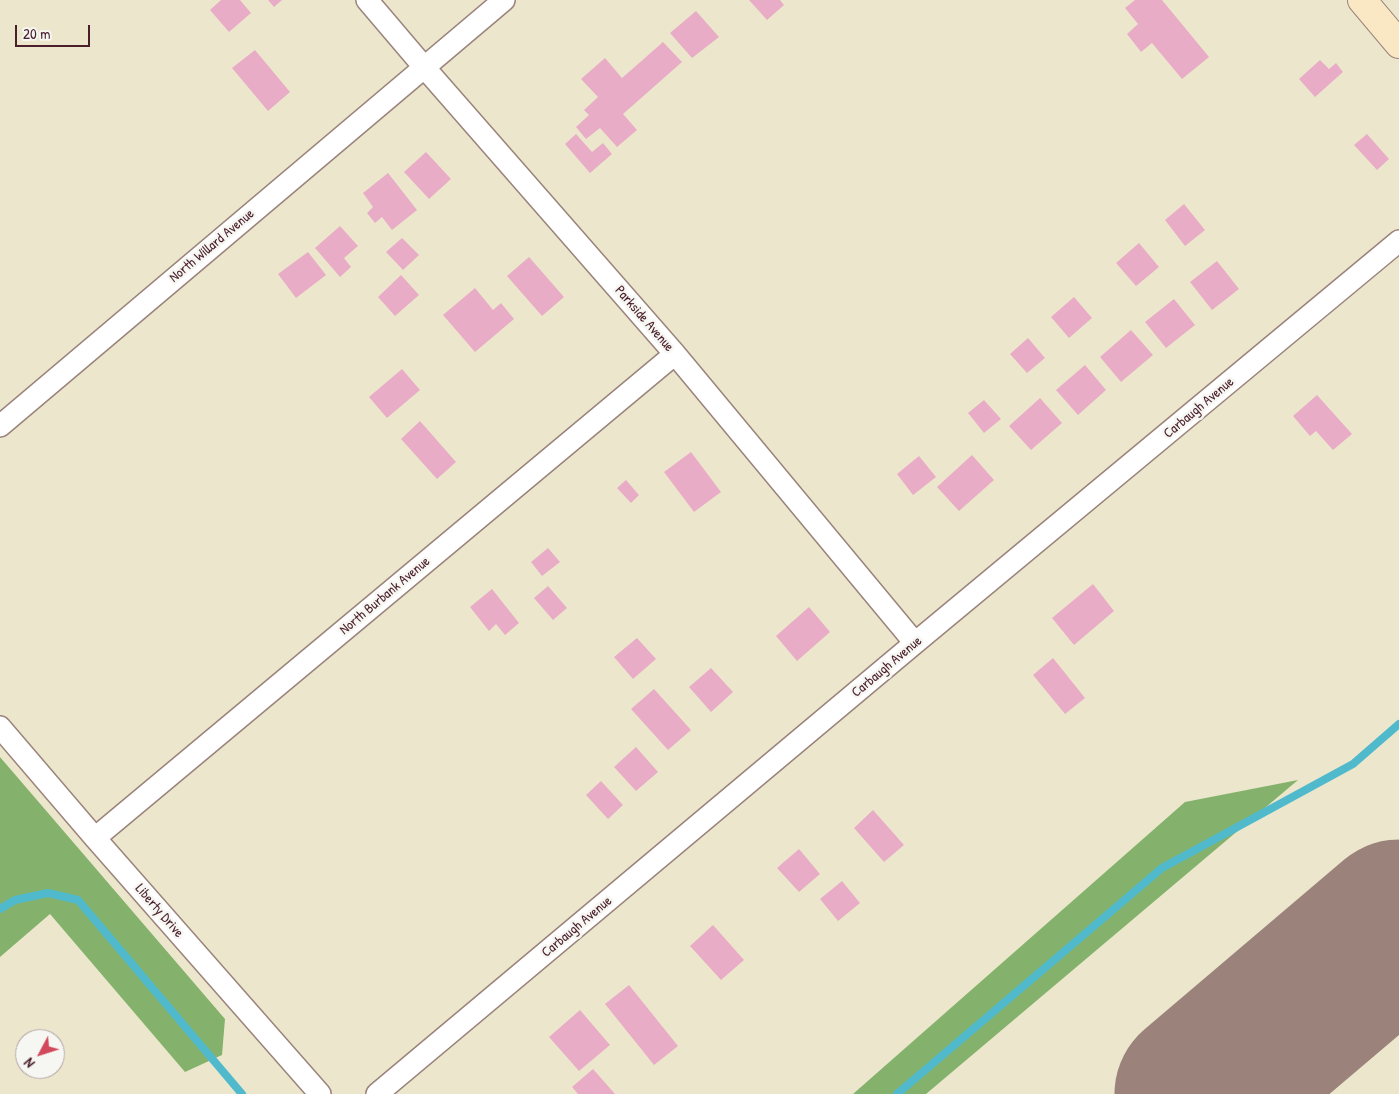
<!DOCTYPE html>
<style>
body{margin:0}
#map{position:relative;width:1399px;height:1094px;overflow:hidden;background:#ece7cc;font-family:"Patrick Hand",sans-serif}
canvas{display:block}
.north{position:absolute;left:15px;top:1029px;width:50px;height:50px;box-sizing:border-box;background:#f6f6f2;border:1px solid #b1a0a2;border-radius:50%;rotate:230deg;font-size:14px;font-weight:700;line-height:20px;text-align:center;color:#4a1f2b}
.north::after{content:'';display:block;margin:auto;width:18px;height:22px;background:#d1495b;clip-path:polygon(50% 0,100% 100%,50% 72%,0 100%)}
.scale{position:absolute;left:15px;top:25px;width:75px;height:22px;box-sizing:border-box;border:2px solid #4a1f2b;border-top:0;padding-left:6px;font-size:15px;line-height:18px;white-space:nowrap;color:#4a1f2b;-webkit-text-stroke:4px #f6f6f2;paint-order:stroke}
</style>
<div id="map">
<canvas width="1399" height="1094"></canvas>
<div class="north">N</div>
<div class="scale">20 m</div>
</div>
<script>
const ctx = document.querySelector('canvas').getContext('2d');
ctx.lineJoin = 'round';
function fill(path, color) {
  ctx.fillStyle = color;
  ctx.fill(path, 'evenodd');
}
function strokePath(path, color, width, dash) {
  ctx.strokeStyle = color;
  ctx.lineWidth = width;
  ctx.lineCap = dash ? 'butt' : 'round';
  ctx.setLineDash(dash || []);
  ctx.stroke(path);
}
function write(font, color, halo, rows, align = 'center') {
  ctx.font = font + ' "Patrick Hand",sans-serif';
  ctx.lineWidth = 5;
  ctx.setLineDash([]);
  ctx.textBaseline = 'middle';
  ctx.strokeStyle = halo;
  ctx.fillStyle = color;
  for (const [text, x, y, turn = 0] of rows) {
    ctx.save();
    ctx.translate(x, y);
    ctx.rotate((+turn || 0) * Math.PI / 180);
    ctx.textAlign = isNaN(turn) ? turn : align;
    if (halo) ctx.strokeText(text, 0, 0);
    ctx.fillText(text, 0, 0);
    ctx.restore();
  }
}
fill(new Path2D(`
 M0 757 225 1019 222 1055 185 1072 50 914 0 957Z
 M1298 780 926 1094H853L1185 802Z`), '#84b26c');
strokePath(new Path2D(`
 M0 909 15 900 48 893 78 900 242 1094
 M897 1094 1162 868 1353 764 1399 724`), '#50bacc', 8);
strokePath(new Path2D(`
 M1199 1094 1399 924`), '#9b837c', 169);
fill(new Path2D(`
 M221 0H240L251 13 229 32 210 10Z
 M268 0H282L274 7Z
 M749 0H780L784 5 767 20Z
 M1135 0H1162L1209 57 1182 79 1152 43 1141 52 1127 34 1138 24 1125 8Z
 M696 11 719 37 692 58 670 33Z
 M663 42 682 62 623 114 637 130 617 147 600 128 586 139 576 127 589 115 584 110 598 97 581 79 605 58 622 78Z
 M255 50 290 92 268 111 232 68Z
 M1320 60 1329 69 1336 63 1343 72 1315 97 1299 79Z
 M576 134 592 152 603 143 612 154 590 173 565 144Z
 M1367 134 1389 159 1377 170 1354 145Z
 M426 152 451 179 429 199 404 172Z
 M388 173 417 210 392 230 382 217 375 223 367 213 373 207 363 193Z
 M1184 204 1205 230 1185 246 1165 220Z
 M340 226 358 246 344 258 351 267 340 277 315 248Z
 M402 238 419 255 403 270 386 252Z
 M1139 243 1159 267 1136 286 1116 263Z
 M308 252 326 275 296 298 278 274Z
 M529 257 564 297 542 316 507 276Z
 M1217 261 1239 289 1212 310 1190 282Z
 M401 275 419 295 395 316 378 297Z
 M475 288 493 310 501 303 514 319 475 352 443 315Z
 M1074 297 1092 318 1069 338 1051 317Z
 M1174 299 1195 325 1166 348 1145 322Z
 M1131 330 1153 355 1121 382 1100 357Z
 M1028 338 1045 358 1027 373 1010 354Z
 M1085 365 1106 390 1078 415 1056 390Z
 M402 369 420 390 387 418 369 397Z
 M1317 395 1352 434 1333 450 1316 431 1310 436 1293 416Z
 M1040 398 1062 423 1031 450 1009 426Z
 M984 400 1001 419 984 433 968 413Z
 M420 421 456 462 437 479 401 439Z
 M691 452 721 492 694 512 664 472Z
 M972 455 994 480 959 511 937 487Z
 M919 456 936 477 913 495 897 474Z
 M626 480 639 495 631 503 617 488Z
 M548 548 560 562 542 576 531 562Z
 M1093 584 1114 611 1074 645 1052 618Z
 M548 586 567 608 553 620 534 598Z
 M492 589 519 623 505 635 496 624 489 631 470 607Z
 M809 607 830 632 797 661 776 636Z
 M637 638 656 659 633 679 614 657Z
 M1053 658 1085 698 1065 714 1033 675Z
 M711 668 733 692 711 712 689 687Z
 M654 689 691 730 668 750 631 709Z
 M636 747 658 772 636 791 614 767Z
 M601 781 623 805 608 819 586 795Z
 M873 810 904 845 884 862 854 828Z
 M799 849 820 874 799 892 777 868Z
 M842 881 860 903 838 921 820 899Z
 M713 925 744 960 721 980 690 946Z
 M629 985 678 1046 654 1065 605 1004Z
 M580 1010 610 1045 579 1071 549 1037Z
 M593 1069 615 1094H578L572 1087Z`), '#e9acc6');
const street = new Path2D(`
 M367 0 424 67 675 354 915 643
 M0 426 504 0
 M0 727 95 838 320 1094
 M95 838 675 354
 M377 1094 915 643 1399 241`);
const secondary = new Path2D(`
 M1362 0 1399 44`);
strokePath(street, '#9b837c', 24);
strokePath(secondary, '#9b837c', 30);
strokePath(street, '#fff', 21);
strokePath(secondary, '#fae7c3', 28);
write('14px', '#4a1f2b', '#f6f6f2', [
 ["North Willard Avenue",212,246,-40],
 ["Parkside Avenue",644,319,49],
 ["Carbaugh Avenue",1199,408,-40],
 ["North Burbank Avenue",385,596,-40],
 ["Carbaugh Avenue",887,667,-40],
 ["Liberty Drive",159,911,49],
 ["Carbaugh Avenue",577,927,-40]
]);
</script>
